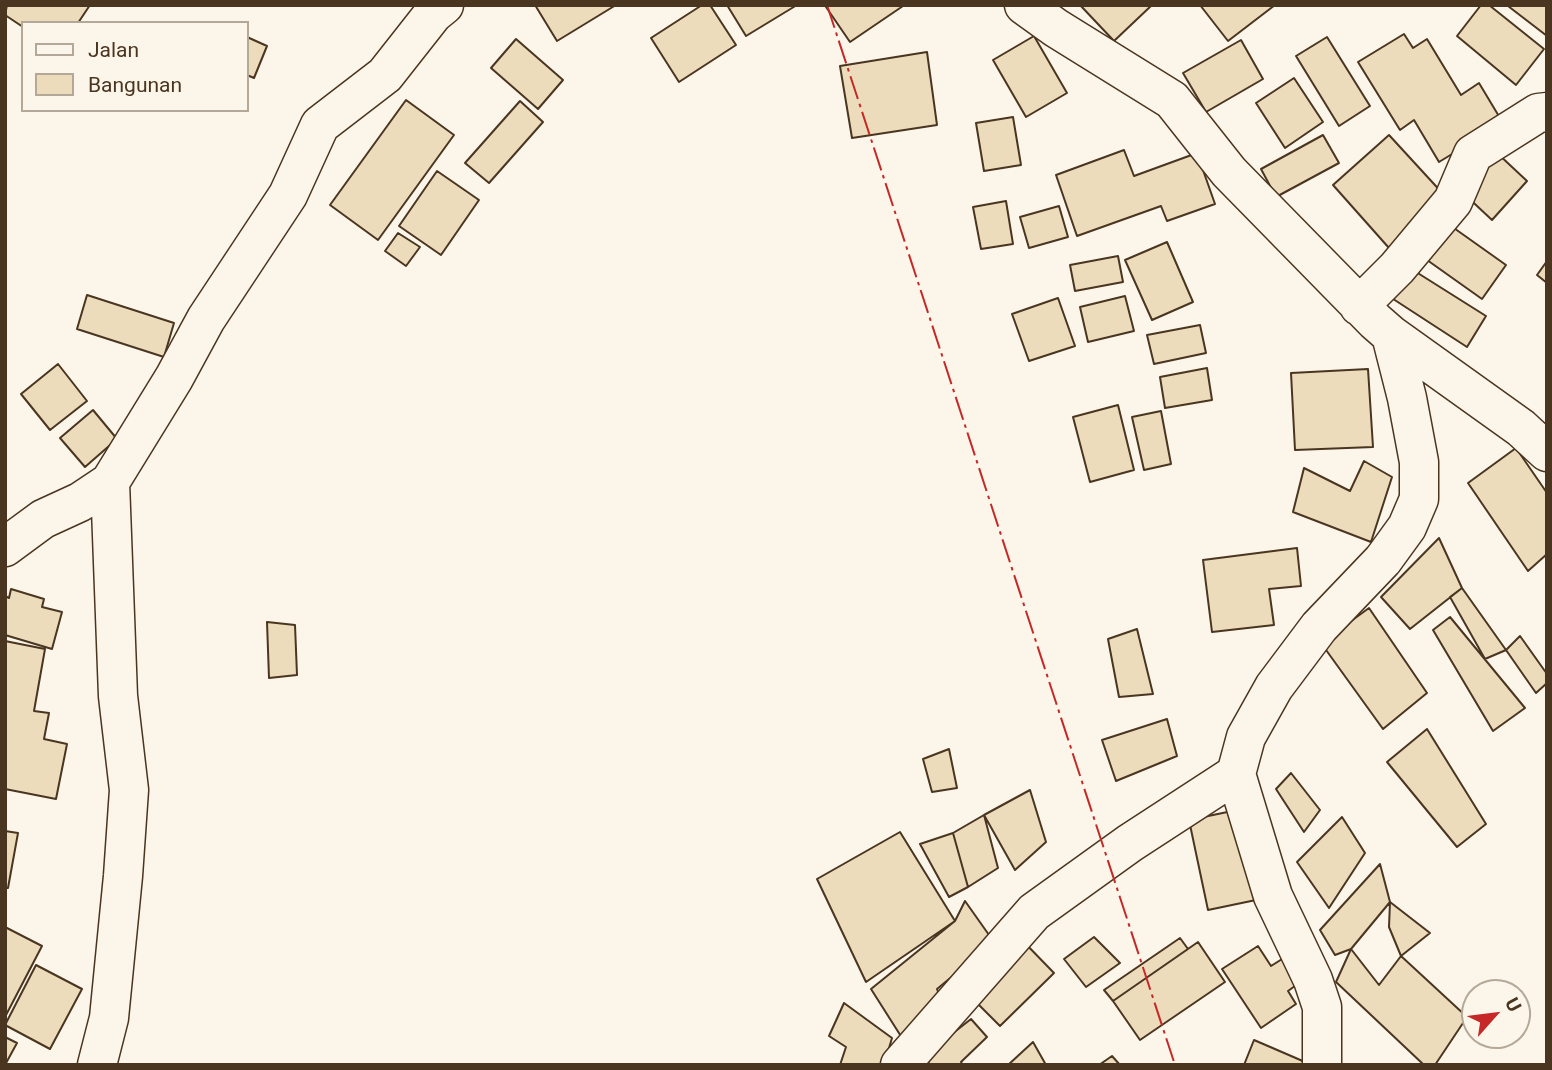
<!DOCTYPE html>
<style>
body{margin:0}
#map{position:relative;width:1552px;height:1070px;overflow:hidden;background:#fbf6e9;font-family:Roboto,sans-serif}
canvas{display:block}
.frame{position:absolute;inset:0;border:7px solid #4a3520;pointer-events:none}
.legend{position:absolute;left:21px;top:21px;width:228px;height:91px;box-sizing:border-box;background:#fbf6e9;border:2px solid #b4a999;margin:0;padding:9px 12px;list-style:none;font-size:21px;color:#4a3520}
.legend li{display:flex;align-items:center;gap:14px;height:35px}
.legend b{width:35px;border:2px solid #b4a999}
.north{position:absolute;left:1461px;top:979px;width:70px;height:70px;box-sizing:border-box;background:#fbf6e9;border:2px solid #b4a999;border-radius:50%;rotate:62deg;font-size:19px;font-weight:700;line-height:28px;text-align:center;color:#4a3520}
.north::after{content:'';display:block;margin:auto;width:24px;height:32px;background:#c62828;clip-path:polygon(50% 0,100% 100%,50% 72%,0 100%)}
</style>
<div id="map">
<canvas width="1552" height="1070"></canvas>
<div class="frame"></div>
<ul class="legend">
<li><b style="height:9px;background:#fbf6e9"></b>Jalan</li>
<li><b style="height:19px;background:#ecdcbc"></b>Bangunan</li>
</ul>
<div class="north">U</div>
</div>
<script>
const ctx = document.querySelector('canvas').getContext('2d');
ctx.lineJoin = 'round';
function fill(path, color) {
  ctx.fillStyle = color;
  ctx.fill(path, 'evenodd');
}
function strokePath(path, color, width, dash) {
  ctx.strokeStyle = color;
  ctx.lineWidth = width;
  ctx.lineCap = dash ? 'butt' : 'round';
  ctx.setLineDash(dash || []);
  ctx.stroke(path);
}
const building = new Path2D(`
 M7 5H90L78 23H23V27L5 15Z
 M535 5H616L557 41Z
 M702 5H710L736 45 679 82 651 38Z
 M727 5H797L746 36Z
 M829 5H902L903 6 850 42 826 7Z
 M1080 5H1152L1114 41Z
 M1200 5H1275L1228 41Z
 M1481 5H1489L1544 49 1516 85 1457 36Z
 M1547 5V36L1508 6V5Z
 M1404 34 1413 48 1427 39 1461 95 1479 83 1503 123 1439 162 1414 120 1400 130 1358 62Z
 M1034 36 1067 93 1026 117 993 60Z
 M247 37 267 46 254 78 247 75Z
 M1327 37 1370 106 1339 126 1296 56Z
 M516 39 563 80 538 109 491 68Z
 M1241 40 1263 79 1206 112 1183 73Z
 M927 52 937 125 852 138 840 66Z
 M1294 78 1323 122 1285 148 1256 103Z
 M406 100 454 135 378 240 330 205Z
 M520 101 543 122 489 183 465 163Z
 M1013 117 1021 165 984 171 976 123Z
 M1323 135 1339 163 1276 197 1261 169Z
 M1389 135 1445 196 1389 248 1333 185Z
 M1124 150 1134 176 1197 153 1215 204 1167 221 1161 206 1077 236 1056 175Z
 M1496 152 1527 181 1492 220 1461 191Z
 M437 171 479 200 441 255 399 226Z
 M1006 201 1013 244 981 249 973 207Z
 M1059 206 1068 237 1029 248 1020 217Z
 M1444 221 1506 265 1482 299 1420 255Z
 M398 233 420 247 406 266 385 251Z
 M1167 242 1193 302 1152 320 1125 260Z
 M1118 256 1123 282 1075 291 1070 265Z
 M1547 261V283L1537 275Z
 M1405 265 1486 316 1467 347 1387 295Z
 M87 295 174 323 164 357 77 329Z
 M1125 296 1134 331 1088 342 1080 307Z
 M1058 298 1075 346 1029 361 1012 314Z
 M1200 325 1206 353 1154 364 1147 335Z
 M58 364 87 401 50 430 21 394Z
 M1207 368 1212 400 1165 408 1160 377Z
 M1368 369 1373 447 1295 450 1291 373Z
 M1118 405 1134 470 1090 482 1073 417Z
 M93 410 117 439 85 467 60 438Z
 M1161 411 1171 464 1144 470 1132 417Z
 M1516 448 1547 493V554L1528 571 1468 483Z
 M1364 461 1392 477 1371 542 1293 512 1304 468 1350 491Z
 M1439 538 1462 588 1410 629 1381 597Z
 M1297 548 1301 586 1269 589 1274 625 1212 632 1203 560Z
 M1462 588 1506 650 1485 659 1450 597Z
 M11 589 44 599 42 607 62 612 52 649 5 635V596L9 598Z
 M1369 608 1427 693 1383 729 1321 643Z
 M1450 617 1525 708 1493 731 1433 630Z
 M267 622 295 625 297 675 269 678Z
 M1137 629 1153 694 1119 697 1108 639Z
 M1520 636 1547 674V683L1536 693 1506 650Z
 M5 641 45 649 34 711 49 713 44 739 67 744 56 799 5 789Z
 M1167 719 1177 756 1116 781 1102 740Z
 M1427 729 1486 824 1457 847 1387 762Z
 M949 749 957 788 932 792 923 759Z
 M1291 773 1320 810 1304 832 1276 789Z
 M1030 790 1046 842 1015 870 984 815Z
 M1237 810 1256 900 1208 910 1189 820Z
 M984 815 998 868 968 887 953 833Z
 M1342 817 1365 853 1329 908 1297 862Z
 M5 831 18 833 8 888H5Z
 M900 832 955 921 866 982 817 879Z
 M953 833 968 887 949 897 920 844Z
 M1380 864 1390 902 1351 949 1335 955 1320 930Z
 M965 901 994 942 937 989 944 1008 904 1041 871 989 955 921Z
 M1390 902 1430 933 1401 956 1389 927Z
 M5 927 42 946 5 1017Z
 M1094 937 1120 963 1086 987 1064 959Z
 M1020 938 1054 973 1000 1026 965 991Z
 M1180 938 1188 949 1113 1001 1104 990Z
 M1198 942 1225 982 1140 1040 1113 1001Z
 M1258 946 1271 966 1290 954 1306 978 1288 991 1296 1004 1261 1028 1222 969Z
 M1351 949 1379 985 1401 956 1467 1017 1435 1065H1424L1336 982Z
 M36 965 82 989 50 1049 5 1025Z
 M844 1003 892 1038 884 1065H840L846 1047 829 1036Z
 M971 1019 987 1037 961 1062 963 1065H930L924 1056Z
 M5 1037 17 1043 5 1065Z
 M1254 1040 1312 1065H1244Z
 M1033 1042 1046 1065H1008Z
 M1112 1056 1120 1065H1099Z`);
fill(building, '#ecdcbc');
strokePath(building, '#4a3520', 2);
const street = new Path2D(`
 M1024 5 1056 28 1172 100 1229 172 1375 321 1391 335 1521 428 1547 452
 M1359 306 1397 268 1453 201 1473 154 1538 113 1547 112
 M5 547 43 519 80 502 110 482 174 378 206 319 288 195 320 125 385 75 433 14 444 5
 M97 1065 109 1018 123 876 129 790 118 696 110 482
 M900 1065 1034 912 1130 843 1236 774
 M1322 1065V1007L1313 980 1273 896 1236 774 1246 737 1274 687 1319 627 1383 560 1407 527 1419 499V462L1407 398 1391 335`);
strokePath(street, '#4a3520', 41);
strokePath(street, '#fbf6e9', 38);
strokePath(new Path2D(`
 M827 5 1175 1065`), '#c62828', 2, [24, 5, 3.5, 5]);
</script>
